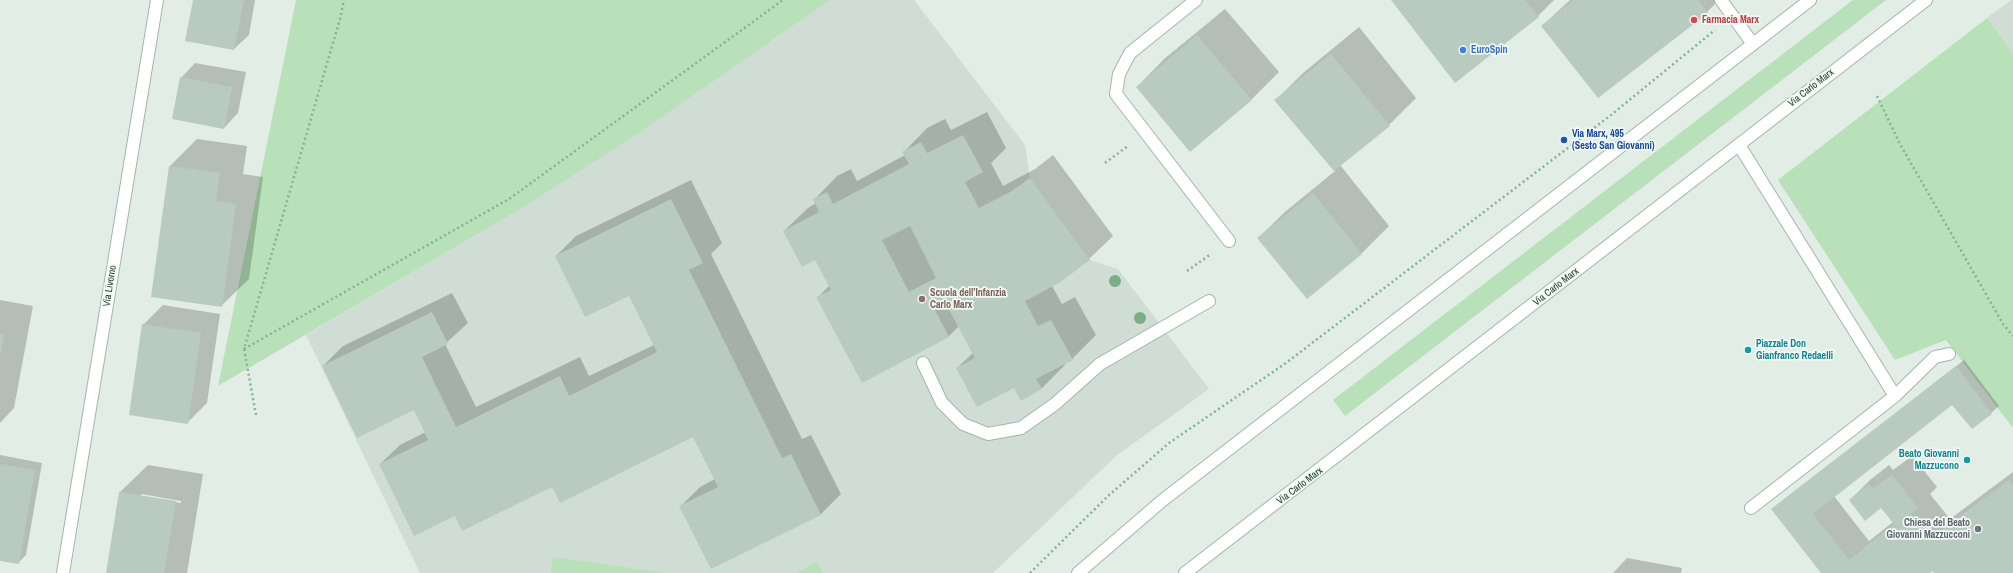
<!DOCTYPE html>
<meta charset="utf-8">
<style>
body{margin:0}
canvas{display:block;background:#e1ede5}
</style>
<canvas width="2013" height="573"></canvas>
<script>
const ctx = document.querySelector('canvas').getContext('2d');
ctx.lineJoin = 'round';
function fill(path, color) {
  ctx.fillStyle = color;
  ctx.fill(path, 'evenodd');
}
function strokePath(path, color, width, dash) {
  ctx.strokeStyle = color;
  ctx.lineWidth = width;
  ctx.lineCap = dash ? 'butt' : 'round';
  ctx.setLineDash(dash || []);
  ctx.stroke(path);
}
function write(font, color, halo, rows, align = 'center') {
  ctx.font = font + ' "Archivo Narrow",sans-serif';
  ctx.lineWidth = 3.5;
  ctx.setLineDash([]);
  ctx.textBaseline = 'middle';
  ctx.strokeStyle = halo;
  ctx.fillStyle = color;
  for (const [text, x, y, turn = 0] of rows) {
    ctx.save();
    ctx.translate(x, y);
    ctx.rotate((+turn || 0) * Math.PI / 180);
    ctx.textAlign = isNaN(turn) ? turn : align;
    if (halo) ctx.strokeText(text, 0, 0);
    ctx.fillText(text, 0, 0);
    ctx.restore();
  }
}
fill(new Path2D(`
 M830 0H914L1025 145 1030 178 1090 260 1118 269 1209 389 1116 456 993 573H420L306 335 524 207 641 132Z
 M2011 0H2013V53L1987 18Z`), '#cfddd4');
fill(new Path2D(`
 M296 0H830L641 132 524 207 218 386Z
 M1853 0H1886L1345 416 1333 400Z
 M1987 18 2013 53V428L1946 340 1895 360 1778 180Z
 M553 557 666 573H551Z
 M817 562 823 573H795Z`), '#b8e1ba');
fill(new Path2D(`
 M194 0H255L249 35 234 49Z
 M1392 0H1554L1538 16 1455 81Z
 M1570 0H1719L1707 12 1598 97 1542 26Z
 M1225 9 1279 72 1251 100 1137 87 1164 59Z
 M1359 27 1416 98 1389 125 1340 165 1389 226 1362 253 1307 298 1258 238 1286 211 1335 171 1276 100 1303 73Z
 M195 63 246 72 238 113 224 128 181 78Z
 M987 112 1006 148 991 163 1003 186 1035 169 1053 155 1113 236 1089 259 1052 286 1062 304 1075 297 1096 335 1072 359 1064 363 1065 365 1041 389 1015 387 957 368 973 353 959 326 949 336 862 382 818 297 830 285 816 259 784 231 808 208 816 203 814 200 837 176 851 169 857 181 905 155 904 152 927 128 945 119 951 130Z
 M197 139 247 146 243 174 263 177 249 279 221 306 169 167Z
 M691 180 722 243 711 254 802 439 811 435 841 494 821 514 711 568 681 506 700 487 715 479 694 436 553 485 455 514 380 464 400 445 426 432 414 409 323 366 343 346 452 293 468 323 445 344 476 407 580 357 589 376 654 345 630 295 556 256 576 236Z
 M0 300 33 306 14 408 0 423Z
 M163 305 220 314 207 403 187 423 143 325Z
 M1964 360 1999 406 1991 413 1953 403 1834 496 1869 541 1893 522 1881 507 1850 500 1870 480 1889 465 1893 470 1912 456 1937 487 1930 494 1950 519 2013 472V573H1935L1933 570 1928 573H1822L1773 509Z
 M0 455 42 463 26 555 18 563 0 560Z
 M148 465 203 474 187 573H107L120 492ZM141 494 181 501V503L141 496Z
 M1627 558 1682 568 1681 573H1613Z`), '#0003');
fill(new Path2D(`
 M193 0H244L234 50 185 41Z
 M1391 0H1525L1539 17 1455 83Z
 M1574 0H1698L1708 13 1598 98 1541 26Z
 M1197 35 1252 100 1190 152 1136 87Z
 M1331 54 1390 126 1334 171 1274 100Z
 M180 77 232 87 224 129 172 119Z
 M963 135 983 172 965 182 979 208 1010 192 1030 178 1090 260 1059 283 1025 301 1038 326 1051 320 1073 360 1036 379 1042 389 1021 401 1014 388 977 407 956 368 975 358 946 304 935 310 949 337 862 383 816 297 831 290 815 260 802 267 783 231 819 212 813 199 827 192 833 204 909 164 902 152 921 142 927 153ZM910 226 936 278 909 292 882 240Z
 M169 166 220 173 216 201 236 204 222 307 151 297Z
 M1313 193 1362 254 1307 299 1257 238Z
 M671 199 703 263 689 270 782 458 791 454 821 515 711 569 679 506 718 487 693 437 560 503 552 487 462 531 455 516 414 536 379 464 428 440 414 410 357 438 322 366 432 312 448 344 422 357 456 427 560 376 569 396 657 352 629 296 585 317 555 256Z
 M142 324 201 333 188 424 129 415Z
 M0 334H4L1 354 0 353Z
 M1956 366 1992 414 1972 429 1952 405 1813 514 1849 560 1894 524 1881 508 1865 521 1849 500 1869 484 1873 489 1892 475 1918 508 1910 514 1930 539 2009 480 2013 485V573H1934L1933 571 1930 573H1821L1771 509Z
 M0 464 35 470 19 564 0 561Z
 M119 492 176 501 164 573H106Z`), '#b9cbc0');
const lane = new Path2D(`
 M1196 0 1130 53 1119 74 1116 94 1229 241
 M1721 0 1753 44
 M1739 145 1895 396
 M923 363 942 403 963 424 988 434 1021 428 1055 404 1100 364 1209 301
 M1751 508 1895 396 1935 357 1949 354`);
const street = new Path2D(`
 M63 573 157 0
 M1078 573 1163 500 1810 0
 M1185 573 1926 0`);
strokePath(lane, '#a3b6ab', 14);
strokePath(street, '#a3b6ab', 14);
strokePath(new Path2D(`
 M1877 96 1900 144 2003 324 2013 336
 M1105 163 1128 146
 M1187 271 1211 254
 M244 349 509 199 783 0
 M256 415 244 349 340 19 344 0
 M1030 573 1108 496 1169 443 1286 363 1611 115 1715 30`), '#7eb498', 2.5, [2, 3]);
strokePath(lane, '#fff', 12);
strokePath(street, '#fff', 12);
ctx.fillStyle = '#7aae84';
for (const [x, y] of [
 [1115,281],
 [1140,318]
]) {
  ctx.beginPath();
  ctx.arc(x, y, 6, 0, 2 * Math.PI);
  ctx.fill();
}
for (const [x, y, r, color] of [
 [1694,20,4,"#e0444e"],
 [1463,50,4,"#3f7fe0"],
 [1564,140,4,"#1a4fb4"],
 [922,299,4,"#8d6e63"],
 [1748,350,4,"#0f9aa8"],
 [1967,460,4,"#0f9aa8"],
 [1978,529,4,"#6b7280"]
]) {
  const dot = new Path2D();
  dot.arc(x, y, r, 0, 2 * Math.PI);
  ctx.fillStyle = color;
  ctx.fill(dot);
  strokePath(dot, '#f2f9f4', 1.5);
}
write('bold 10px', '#be3a42', '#f2f9f4', [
 ["Farmacia Marx",1702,20]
], 'left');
write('bold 10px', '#366cbe', '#f2f9f4', [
 ["EuroSpin",1471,50]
], 'left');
write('10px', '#204030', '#f2f9f4', [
 ["Via Carlo Marx",1811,88,-38],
 ["Via Livorno",110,286,-81],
 ["Via Carlo Marx",1556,287,-38],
 ["Via Carlo Marx",1300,486,-37]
]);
write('bold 10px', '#164399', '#f2f9f4', [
 ["Via Marx, 495",1572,134],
 ["(Sesto San Giovanni)",1572,146]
], 'left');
write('bold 10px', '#785e54', '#f2f9f4', [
 ["Scuola dell’Infanzia",930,293],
 ["Carlo Marx",930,305]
], 'left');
write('bold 10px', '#0d838f', '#f2f9f4', [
 ["Piazzale Don",1756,344],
 ["Gianfranco Redaelli",1756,356],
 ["Beato Giovanni",1959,454,"right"],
 ["Mazzucono",1959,466,"right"]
], 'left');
write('bold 10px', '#5b616d', '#f2f9f4', [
 ["Chiesa del Beato",1970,523],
 ["Giovanni Mazzucconi",1970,535]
], 'right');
</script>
